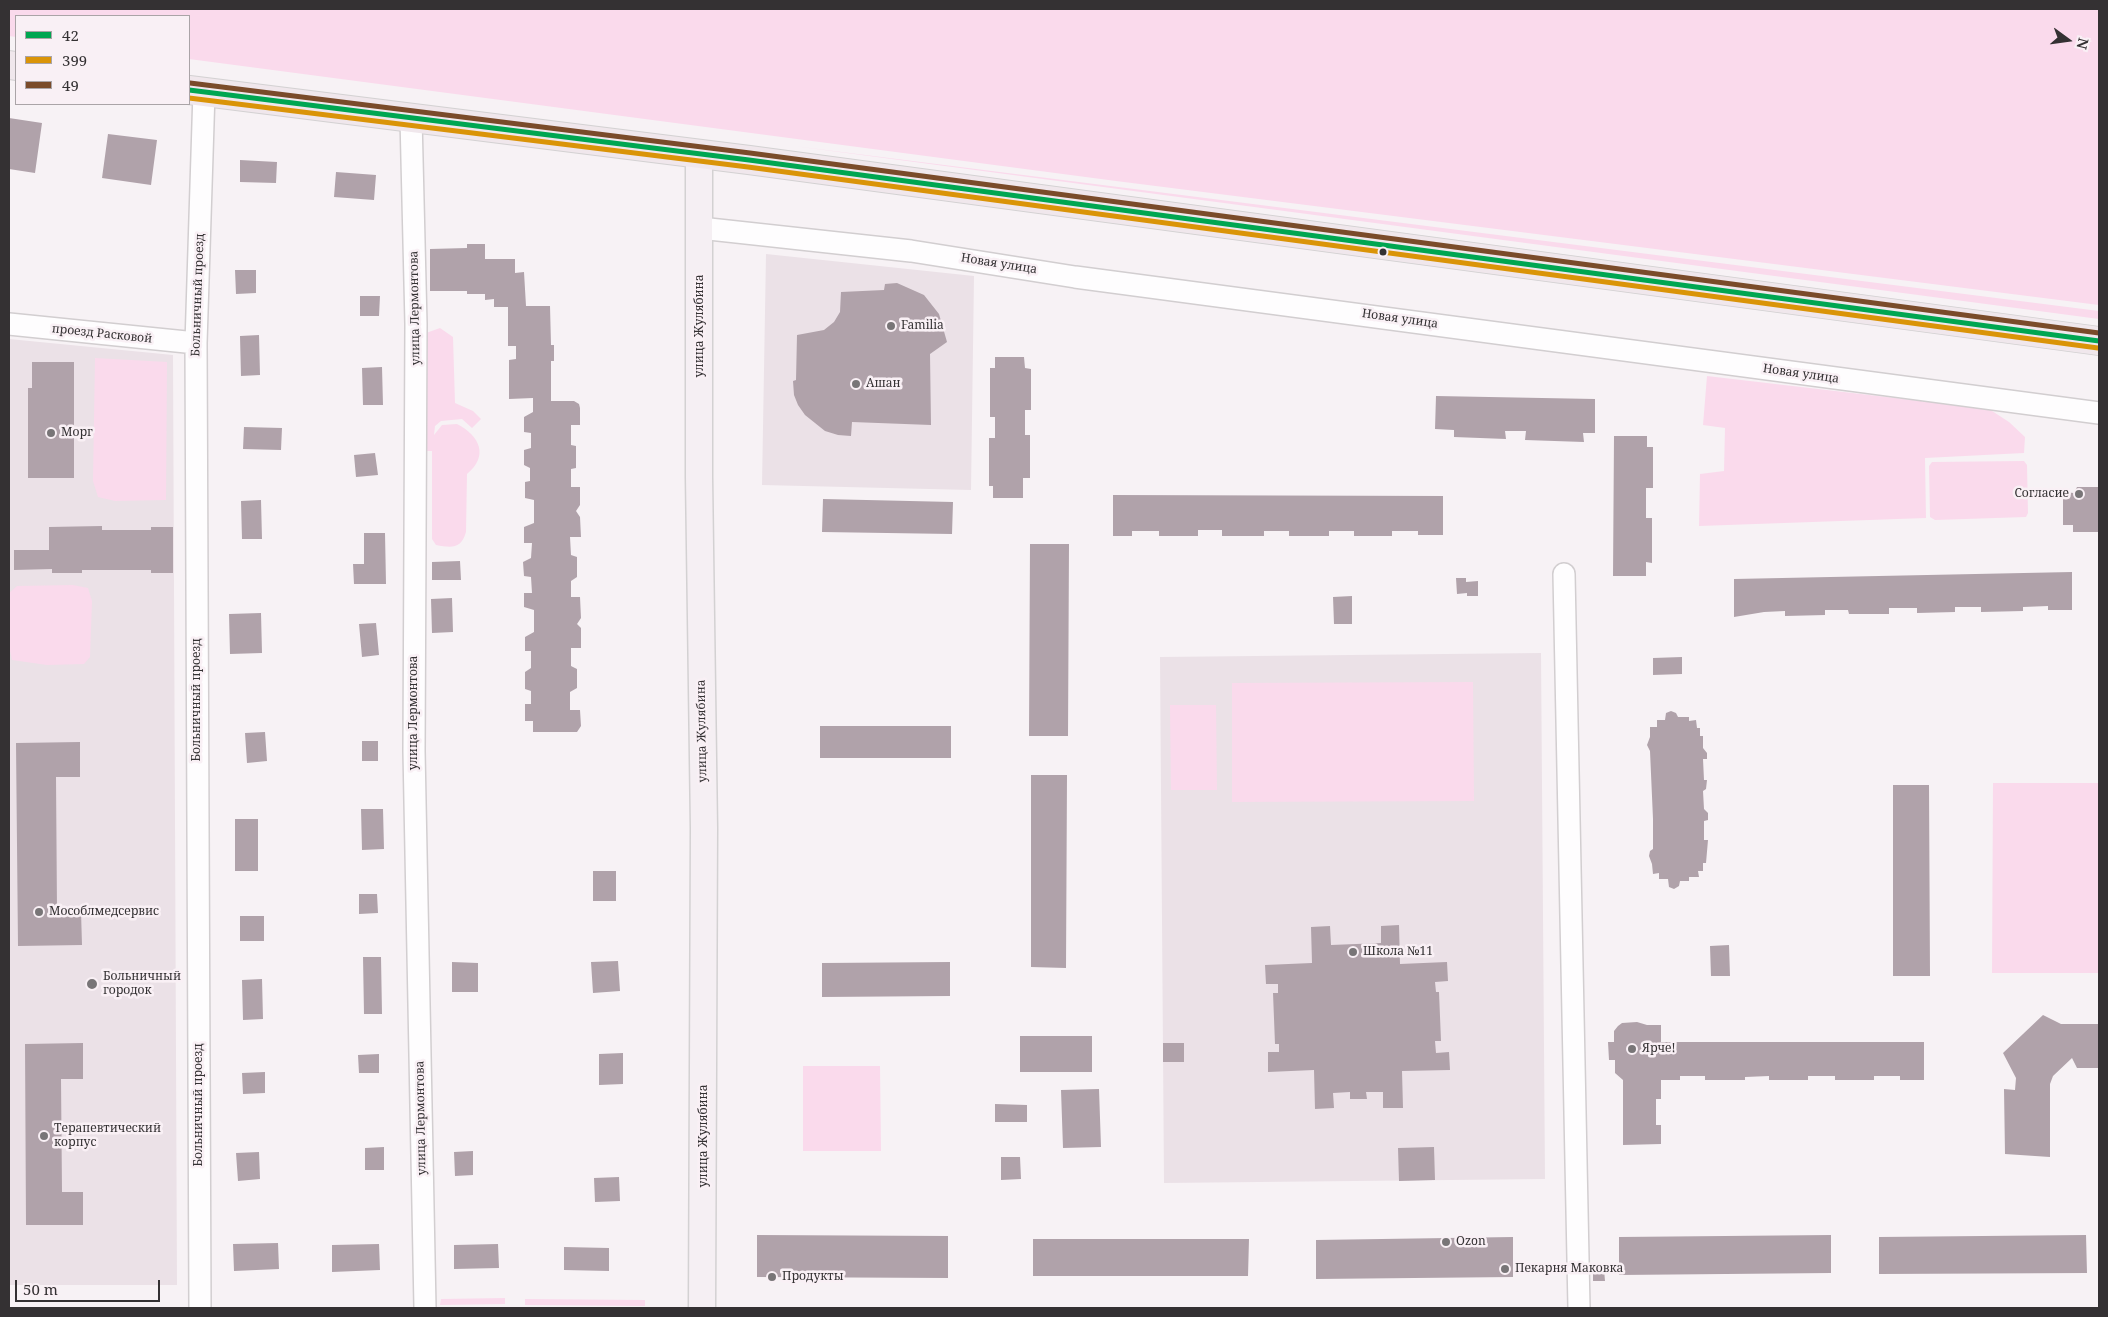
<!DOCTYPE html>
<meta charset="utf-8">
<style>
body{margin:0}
#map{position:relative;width:2108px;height:1317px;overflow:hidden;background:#f7f2f5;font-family:"Noto Serif",serif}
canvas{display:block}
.frame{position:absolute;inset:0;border:10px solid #343133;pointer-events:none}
.legend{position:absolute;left:15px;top:15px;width:175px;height:90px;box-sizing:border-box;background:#f9f0f5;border:1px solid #aaa4a7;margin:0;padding:6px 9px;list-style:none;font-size:15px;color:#343133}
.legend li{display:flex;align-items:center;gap:10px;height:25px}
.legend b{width:25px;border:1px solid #aaa4a7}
.north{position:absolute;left:2043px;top:15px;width:50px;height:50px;-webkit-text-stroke:4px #f9f0f5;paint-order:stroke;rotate:104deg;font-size:14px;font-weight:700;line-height:20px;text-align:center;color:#343133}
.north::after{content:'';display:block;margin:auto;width:18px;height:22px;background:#343133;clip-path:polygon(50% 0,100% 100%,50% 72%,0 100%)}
.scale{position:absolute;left:15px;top:1280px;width:145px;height:22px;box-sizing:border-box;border:2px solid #343133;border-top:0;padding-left:6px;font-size:15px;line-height:18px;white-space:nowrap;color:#343133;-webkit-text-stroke:4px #f9f0f5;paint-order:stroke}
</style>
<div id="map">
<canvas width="2108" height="1317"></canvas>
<div class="frame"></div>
<ul class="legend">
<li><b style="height:6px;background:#00a651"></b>42</li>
<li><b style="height:6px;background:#da9408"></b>399</li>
<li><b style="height:6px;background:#7a4b2a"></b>49</li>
</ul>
<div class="north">N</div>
<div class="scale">50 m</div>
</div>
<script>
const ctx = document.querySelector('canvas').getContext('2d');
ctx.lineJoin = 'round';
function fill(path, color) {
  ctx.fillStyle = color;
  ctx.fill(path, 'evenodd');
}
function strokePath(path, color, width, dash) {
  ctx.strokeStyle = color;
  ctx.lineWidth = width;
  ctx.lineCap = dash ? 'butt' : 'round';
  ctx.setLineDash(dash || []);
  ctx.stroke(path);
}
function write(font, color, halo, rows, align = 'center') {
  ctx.font = font + ' "Noto Serif",serif';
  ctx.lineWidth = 5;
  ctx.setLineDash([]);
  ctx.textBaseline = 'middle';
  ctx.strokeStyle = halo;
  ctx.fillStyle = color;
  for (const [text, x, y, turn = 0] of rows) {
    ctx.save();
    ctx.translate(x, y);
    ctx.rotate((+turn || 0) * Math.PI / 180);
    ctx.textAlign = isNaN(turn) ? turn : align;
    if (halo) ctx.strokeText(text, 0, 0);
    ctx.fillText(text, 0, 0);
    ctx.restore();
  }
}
fill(new Path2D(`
 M766 254 974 276 971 490 762 485Z
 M9 339 173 355 177 1285H9Z
 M1541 653 1545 1179 1164 1183 1160 657Z`), '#ebe1e7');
fill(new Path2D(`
 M9 9H2099V305L1116 181 189 59V16H16V37L9 36Z
 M794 146 2099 311V319Z
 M440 328 453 337 455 403 473 411 481 419 472 428 462 419 441 421 435 426 434 435 442 425 457 424C480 436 489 456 467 474L466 532C461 549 452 548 436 545L432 539V451H422L426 333Z
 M95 358 167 362 166 500 115 501 98 497 93 481Z
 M1707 376 1989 409 2009 422 2025 437 2024 453 1925 458 1926 518 1699 526 1700 474 1724 471 1725 428 1703 425Z
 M2024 461 2027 465 2028 513 2026 517 1935 520 1930 517 1929 466 1932 462Z
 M73 585 88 588 92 601 90 657 84 664 47 665 12 660 9 646V593L17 586Z
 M1473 682 1474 801 1232 802V683Z
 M1170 705H1216L1217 790H1171Z
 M1993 783H2099V973H1992Z
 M803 1066H880L881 1151H803Z
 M505 1298V1304L440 1305 441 1299Z
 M525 1299 645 1300V1306L525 1305Z`), '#fadaec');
fill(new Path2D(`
 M9 118 42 123 35 173 9 169Z
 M108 134 157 140 151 185 102 178Z
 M240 160 277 162 276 183 240 182Z
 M336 172 376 175 374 200 334 197Z
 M467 244H485V259H515V273L524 272 526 306H550L551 345H554V361H551V401H574L579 404 580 408V425H571V445L576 446V468L571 469V487H580V505L576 511 580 517 581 537H570L571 555 577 557V577L571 581V597H580L581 618 577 624 581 628V648H571V666L577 669V688L570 692V710H580L581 726 577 732H533V721H525V704H531V691L525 689V672L531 668V651H525V637L534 632V610L524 607V593H532L531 577 524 576 523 562 531 558 532 543H524V527L534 523V500L525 498V482L530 481V468L524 465V450L531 448V433L524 432V417L533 412V398L509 399V360L516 359V346H508V307H494V299L485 300V294H467V291H430V249L467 248Z
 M235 270H256V293L236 294Z
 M897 283 924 295 939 314 947 342 930 354 931 425 852 422 851 436 838 435 825 431 805 415 798 405 794 395 793 381 796 380 797 335 824 330 834 322 840 312 841 292 884 290 885 284Z
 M360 296H380L379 316H360Z
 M259 335 260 375 241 376 240 336Z
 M995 357H1024L1025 368 1031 369V410H1025V435H1030V478H1023V498H993V486H989V438H995V417H990V368H995Z
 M32 362H74V478H28V388H32Z
 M382 367 383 405H363L362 368Z
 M1436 396 1595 399V433H1583L1584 442 1525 440 1526 431H1505L1506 439 1454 437V430L1435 429Z
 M244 427 282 428 281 450 243 449Z
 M1614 436H1647V447H1653V488H1646V518H1652V563L1646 562V576H1613Z
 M375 453 378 475 356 477 354 455Z
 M2077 487H2099V532H2073V525H2063V492L2074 493Z
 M1113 495 1443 496V535H1418V531H1392V536H1354V531H1329V536H1289V531H1264V536H1222V530H1198V536H1159V531H1132V536H1113Z
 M823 499 953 502 952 534 822 532Z
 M261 500 262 539H242L241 501Z
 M102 526V530H151V527H173V573H151V570H82V573H52V569L14 570V550H49V527Z
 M364 533H385L386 584H354L353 564H364Z
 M1030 544H1069L1068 736H1029Z
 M460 561 461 580H432V562Z
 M2072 572V610H2048V606L2023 607V611L1981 612V607H1955V612L1917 613V608H1889V614H1849L1848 610H1825V615L1785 616V611L1764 612 1734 617V579Z
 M1456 578H1466V582L1478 581V596H1467V593L1457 594Z
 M1352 596V624H1334L1333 597Z
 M452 598 453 632 432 633 431 599Z
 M261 613 262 653 230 654 229 614Z
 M376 623 379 655 362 657 359 624Z
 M1682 657V674L1653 675V658Z
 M1671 711 1676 713 1678 717H1689V721L1696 720 1697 728H1700V736H1703V748L1707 753V759H1703L1704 780H1707L1706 789 1703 791 1704 809 1708 813V820L1704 821V840H1708L1706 863H1703V871H1698L1699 877H1689V881H1680L1679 886 1674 889 1669 887 1668 879H1659V873L1653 874 1652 864 1649 856 1650 851 1653 849V819L1650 751 1647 745 1650 737V727H1657V720H1665L1666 713Z
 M820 726H951V758H820Z
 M265 732 267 761 247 763 245 733Z
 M362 741H378V761H362Z
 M80 742V777H56L57 911H81L82 945 18 946 16 743Z
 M1031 775H1067L1066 968 1031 967Z
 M1893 785H1929L1930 976H1893Z
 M361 809H383L384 849 362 850Z
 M235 819H258V871H235Z
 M593 871H616V901H593Z
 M359 894H377L378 913 359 914Z
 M240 916H264V941H240Z
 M1399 925 1400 964 1447 962 1448 981 1435 982 1436 992H1439L1441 1041H1435L1436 1053 1449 1052 1450 1070 1402 1071 1403 1108H1383V1092H1366L1367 1099H1350V1092L1333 1093 1334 1108 1315 1109 1314 1070 1268 1072V1052H1279V1044H1275L1273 993H1278V984H1266L1265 965 1312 963 1311 927 1330 926 1331 945 1381 943V926Z
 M1729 945 1730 976H1711L1710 946Z
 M363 957H381L382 1014H364Z
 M618 961 620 991 593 993 591 962Z
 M452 962 478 963V992H452Z
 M950 962V996L822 997V963Z
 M262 979 263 1019 243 1020 242 980Z
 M2043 1015 2061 1024H2099V1068H2077L2072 1058 2053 1076 2050 1084V1157L2005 1154 2004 1089 2015 1090 2016 1078 2003 1053Z
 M1637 1022 1647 1025H1661V1042H1924V1080H1900V1076H1874V1080H1835V1076H1808V1080H1769V1076L1745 1077V1080H1705V1076H1680V1080H1661V1099H1656V1125H1661V1144L1623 1145V1080L1615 1073V1060H1609L1608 1042H1614V1031L1618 1026 1622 1023Z
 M1020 1036H1092V1072H1020Z
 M83 1043V1079H61L62 1192H83V1225H26L25 1044Z
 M1163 1043H1184V1062H1163Z
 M623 1053V1084L599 1085V1054Z
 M379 1054V1073H359L358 1055Z
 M265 1072V1093L243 1094 242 1073Z
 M1099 1089 1101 1147 1063 1148 1061 1090Z
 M995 1104 1027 1105V1122H995Z
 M384 1147V1170H365V1148Z
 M1434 1147 1435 1180 1399 1181 1398 1148Z
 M473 1151V1175L455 1176 454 1152Z
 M259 1152 260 1179 238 1181 236 1153Z
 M1001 1157H1020L1021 1179 1001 1180Z
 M619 1177 620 1201 595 1202 594 1178Z
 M757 1235 948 1236V1278L757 1277Z
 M1831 1235V1273L1619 1275V1237Z
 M2086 1235 2087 1273 1879 1274V1237Z
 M1513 1237V1277L1316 1279V1240Z
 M1033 1239H1249L1248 1276H1033Z
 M278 1243 279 1269 234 1271 233 1244Z
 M379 1244 380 1270 332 1272V1245Z
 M498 1244 499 1268 454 1269V1245Z
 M564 1247 609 1248V1271L564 1270Z
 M1604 1269 1605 1281H1593V1270Z`), '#b0a2aa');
const minor = new Path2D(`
 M411 118 416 324 414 751 425 1308
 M700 228 911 251 1075 277 2099 413
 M9 324 196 343
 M1564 574 1579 1308
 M200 1308 196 343 204 92`);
const major = new Path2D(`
 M699 154V477L704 828 702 1308`);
const highway = new Path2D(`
 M9 65 16 66
 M189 90 749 160 2099 341`);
strokePath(minor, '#d2ced0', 24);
strokePath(major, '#d3d1d2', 29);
strokePath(highway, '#d3d1d2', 30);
strokePath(minor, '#fefdfe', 21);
strokePath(major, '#f5eff3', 26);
strokePath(highway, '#f0e7ec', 28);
strokePath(new Path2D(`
 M189 90 749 160 2099 341`), '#00a651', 5);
strokePath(new Path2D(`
 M189 98 748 167 2098 348`), '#da9408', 5);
strokePath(new Path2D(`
 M190 83 750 153 2099 333`), '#7a4b2a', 5);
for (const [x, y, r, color] of [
 [1383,252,4.5,"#343133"],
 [891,326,5,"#787577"],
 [856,384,5,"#787577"],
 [51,433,5,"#787577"],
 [2079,494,5,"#787577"],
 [39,912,5,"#787577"],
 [1353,952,5,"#787577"],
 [92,984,6,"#787577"],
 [1632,1049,5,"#787577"],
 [44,1136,5,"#787577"],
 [1446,1242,5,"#787577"],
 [1505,1269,5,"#787577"],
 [772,1277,5,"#787577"]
]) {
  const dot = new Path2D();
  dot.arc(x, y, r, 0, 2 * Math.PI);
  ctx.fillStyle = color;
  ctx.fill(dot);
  strokePath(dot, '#f9f0f5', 2);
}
write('12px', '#343133', '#f9f0f5', [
 ["Новая улица",999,264,9],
 ["Больничный проезд",198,295,-88],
 ["улица Лермонтова",415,308,-91],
 ["Новая улица",1400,319,8],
 ["улица Жулябина",700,326,-90],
 ["проезд Расковой",102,334,6],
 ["Новая улица",1801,374,8],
 ["Больничный проезд",197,700,-90],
 ["улица Лермонтова",414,713,-90],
 ["улица Жулябина",702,731,-91],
 ["Больничный проезд",199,1105,-90],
 ["улица Лермонтова",421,1118,-91],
 ["улица Жулябина",704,1136,-90]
]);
write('12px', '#343133', '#f9f0f5', [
 ["Familia",901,326],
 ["Ашан",866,384],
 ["Морг",61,433],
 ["Согласие",2069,494,"right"],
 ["Мособлмедсервис",49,912],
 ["Школа №11",1363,952],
 ["Больничный",103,977],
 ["городок",103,991],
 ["Ярче!",1642,1049],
 ["Терапевтический",54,1129],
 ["корпус",54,1143],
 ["Ozon",1456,1242],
 ["Пекарня Маковка",1515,1269],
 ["Продукты",782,1277]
], 'left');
</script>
